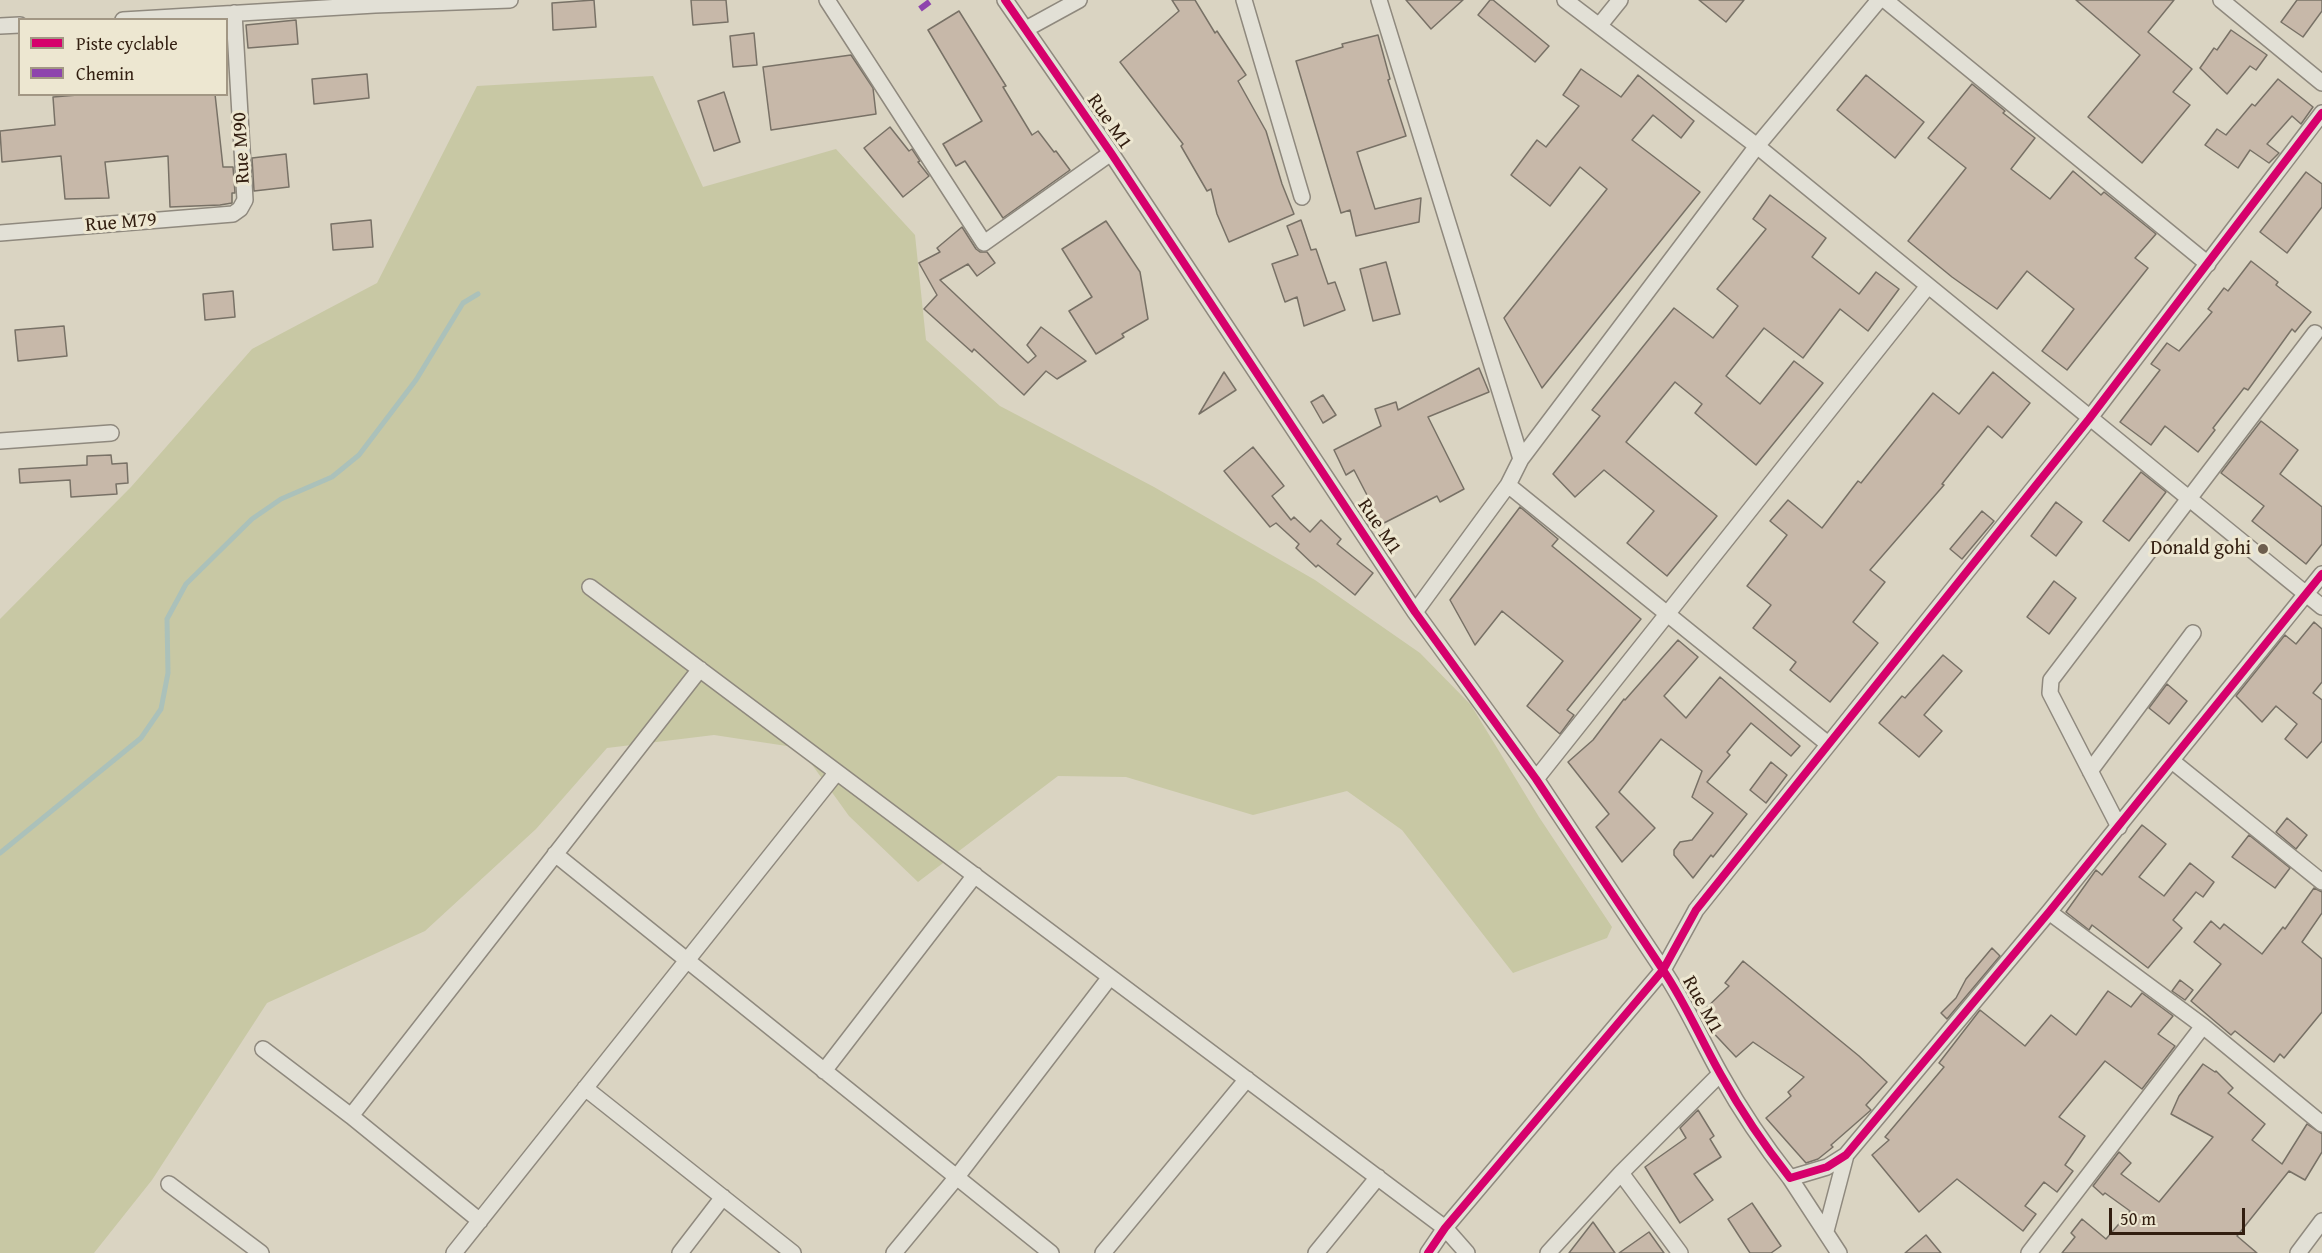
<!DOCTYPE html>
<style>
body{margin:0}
#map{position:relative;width:2322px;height:1253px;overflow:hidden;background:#dad4c2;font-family:"Gentium Book Plus",serif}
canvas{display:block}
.legend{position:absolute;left:18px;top:18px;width:210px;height:78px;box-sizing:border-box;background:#ede7d1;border:2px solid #a29784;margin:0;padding:8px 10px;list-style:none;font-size:18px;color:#321e10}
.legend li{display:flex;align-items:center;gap:12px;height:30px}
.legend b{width:30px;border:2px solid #a29784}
.scale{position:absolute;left:2109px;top:1208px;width:136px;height:27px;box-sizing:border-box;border:3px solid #321e10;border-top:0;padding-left:8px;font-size:18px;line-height:21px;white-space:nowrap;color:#321e10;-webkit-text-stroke:4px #ede7d1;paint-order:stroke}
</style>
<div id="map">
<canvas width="2322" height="1253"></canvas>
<ul class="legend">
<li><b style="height:8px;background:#d6006c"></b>Piste cyclable</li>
<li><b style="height:8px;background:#8e44ad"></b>Chemin</li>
</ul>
<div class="scale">50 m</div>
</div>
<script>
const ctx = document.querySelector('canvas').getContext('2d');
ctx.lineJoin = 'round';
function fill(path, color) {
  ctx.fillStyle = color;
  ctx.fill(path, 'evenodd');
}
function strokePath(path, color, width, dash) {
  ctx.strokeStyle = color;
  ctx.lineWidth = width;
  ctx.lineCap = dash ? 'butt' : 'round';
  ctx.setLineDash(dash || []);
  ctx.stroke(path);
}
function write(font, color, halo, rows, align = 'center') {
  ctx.font = font + ' "Gentium Book Plus",serif';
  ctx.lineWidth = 6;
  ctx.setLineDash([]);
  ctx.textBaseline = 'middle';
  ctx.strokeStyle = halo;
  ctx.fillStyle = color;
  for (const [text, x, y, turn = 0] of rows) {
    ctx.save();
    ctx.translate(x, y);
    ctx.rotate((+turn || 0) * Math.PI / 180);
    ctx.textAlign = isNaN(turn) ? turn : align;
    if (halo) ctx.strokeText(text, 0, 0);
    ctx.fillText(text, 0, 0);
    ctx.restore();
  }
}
fill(new Path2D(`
 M653 76 703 187 836 149 915 235 926 340 1000 406 1154 487 1315 580 1420 653 1471 705 1539 817 1612 927 1607 938 1513 973 1402 830 1347 791 1253 815 1126 777 1058 776 918 882 849 816 800 748 714 735 607 748 536 829 425 931 267 1003 152 1180 94 1253H0V619L131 487 252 349 377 283 477 86Z`), '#c8c8a4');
strokePath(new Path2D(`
 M0 853 141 738 161 709 168 673 167 619 186 584 252 519 281 499 332 477 359 455 416 380 463 303 478 294`), '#abc1ba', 5);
const building = new Path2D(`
 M594 0 596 27 553 30 552 3Z
 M691 0H726L728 22 693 25Z
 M1172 0H1195L1215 33 1217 31 1246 75 1238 81 1266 131 1282 184 1294 214 1229 242 1217 214 1211 189 1207 191 1181 146 1183 144 1120 62 1179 11Z
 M1406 0H1463L1431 29Z
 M1490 0H1493L1549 46 1535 62 1478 15Z
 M1699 0H1744L1726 22Z
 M2076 0H2174L2148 32 2192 69 2173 92 2190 105 2142 163 2088 117 2140 55Z
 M2297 0H2322V11L2303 37 2281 22Z
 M959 11 1006 86 1003 87 1032 135 1038 131 1054 152 1056 151 1070 170 1003 218 965 161 956 166 943 144 982 121 928 30Z
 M296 20 298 44 248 48 246 25Z
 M2231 30 2267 55 2256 70 2250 66 2227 94 2200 68 2214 48 2217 50Z
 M754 33 757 65 733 67 730 36Z
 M1378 35 1390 79 1388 80 1406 136 1357 152 1375 209 1421 198 1419 222 1356 236 1350 210 1341 213 1296 61 1343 47 1342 44Z
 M851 55 873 88 876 114 771 130 763 67Z
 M1581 69 1621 97 1638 75 1694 121 1681 138 1653 115 1632 140 1700 192 1542 388 1504 318 1607 189 1580 167 1550 206 1511 175 1537 140 1546 147 1579 106 1563 95Z
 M367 74 369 98 314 104 312 79Z
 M1866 75 1924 122 1895 158 1837 110Z
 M2278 79 2313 107 2301 124 2292 116 2267 144 2279 153 2269 163 2250 150 2238 168 2205 145 2217 129 2226 135 2252 104 2255 106Z
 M1972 84 2005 111 2003 113 2035 138 2011 169 2050 199 2073 171 2101 195 2104 192 2156 234 2135 258 2148 268 2067 370 2042 351 2074 309 2027 271 1997 309 1952 277 1908 241 1966 168 1928 138Z
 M724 92 740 142 714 151 698 101Z
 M90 94H215L223 167H233L235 193H232V203L220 205 170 207 168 156 105 162 109 198 65 199 61 156 2 162 0 131 55 125 53 97Z
 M890 127 909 151 912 149 920 161 918 162 929 176 903 197 864 148Z
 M286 154 289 187 254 191 252 158Z
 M2306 172 2322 184V207L2287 253 2260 232Z
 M1770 195 1826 238 1812 257 1859 294 1876 272 1899 289 1868 331 1840 309 1803 358 1764 328 1726 376 1760 404 1794 361 1823 383 1756 465 1695 413 1702 404 1675 382 1626 442 1717 516 1667 576 1627 543 1654 511 1604 470 1575 497 1553 474 1600 416 1592 410 1674 308 1713 338 1738 306 1717 289 1766 229 1753 219Z
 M371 220 373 247 333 250 331 224Z
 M1301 220 1311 250 1316 249 1328 284 1335 282 1345 310 1304 326 1297 297 1285 302 1272 264 1298 255 1287 226Z
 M1106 221 1140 272 1148 319 1122 334 1124 337 1096 354 1069 311 1092 297 1062 249Z
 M962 227 976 249 980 252H987L995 263 977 276 968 264 940 280 1028 363 1036 356 1027 345 1041 327 1086 361 1057 379 1046 371 1024 395 974 349 972 352 924 309 937 295 919 263 940 252 937 248Z
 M2251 261 2278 282 2276 285 2311 312 2295 332 2292 329 2248 390 2244 388 2213 428 2215 430 2198 452 2165 426 2151 445 2120 422 2160 370 2151 364 2167 343 2179 351 2212 312 2208 309 2224 288 2228 291Z
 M1386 262 1400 314 1373 321 1360 269Z
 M233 291 235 317 205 320 203 294Z
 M64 326 67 356 18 361 15 330Z
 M1479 368 1489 392 1428 417 1464 489 1440 502 1437 496 1382 524 1354 470 1346 475 1334 450 1381 426 1375 409 1396 402 1398 410Z
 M1224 372 1236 390 1199 414Z
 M1993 372 2030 403 2002 438 1988 426 1942 484 1944 485 1870 570 1885 582 1853 622 1878 643 1830 702 1790 670 1796 662 1753 628 1771 605 1747 586 1787 535 1770 521 1788 500 1822 528 1858 481 1861 483 1933 393 1959 414Z
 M1323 395 1336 415 1323 423 1311 402Z
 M2261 421 2298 450 2280 474 2322 507V544L2306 564 2252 521 2264 506 2221 473Z
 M1253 447 1284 486 1272 496 1291 520 1294 517 1310 532 1321 520 1341 539 1337 544 1373 573 1355 595 1318 565 1316 567 1296 548 1299 544 1276 523 1270 527 1224 471Z
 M111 455 112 464 127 463 128 483 116 484 117 494 71 497 70 480 20 483 19 469 87 465V456Z
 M2141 472 2166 492 2129 541 2103 521Z
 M2056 502 2082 522 2056 556 2031 536Z
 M1520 507 1558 539 1552 546 1641 619 1567 710 1574 715 1560 734 1527 706 1563 661 1502 611 1475 645 1450 600Z
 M1982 511 1994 521 1962 559 1950 549Z
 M2054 581 2076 598 2049 634 2027 617Z
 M2314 622 2322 629V682L2313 693 2322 700V741L2307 758 2285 739 2297 724 2276 706 2262 722 2236 696 2285 635 2296 644Z
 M1678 640 1698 657 1664 696 1686 718 1720 677 1800 746 1791 756 1751 723 1727 752 1730 755 1707 782 1747 814 1713 857 1711 855 1693 878 1674 855V850L1680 842 1692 840 1713 813 1692 797 1702 771 1661 739 1619 792 1655 828 1622 862 1596 827 1609 814 1568 762 1593 740 1624 699 1625 700Z
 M1943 655 1962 671 1924 715 1942 731 1919 757 1879 723 1902 696 1905 698Z
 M2167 684 2187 701 2169 724 2149 708Z
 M1771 762 1787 775 1766 803 1750 790Z
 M2287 818 2307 835 2296 849 2276 832Z
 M2142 825 2166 844 2139 877 2164 896 2190 863 2214 882 2203 897 2196 892 2173 920 2182 928 2148 968 2092 925 2089 930 2066 912 2096 870 2102 875Z
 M2249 835 2290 868 2275 888 2232 857Z
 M2314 888 2322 892V913L2302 942 2322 959V1012L2284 1058 2280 1054 2274 1062 2235 1031 2231 1035 2191 1001 2221 964 2194 942 2211 921 2220 929 2224 924 2262 954 2283 927 2285 929Z
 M1992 948 2000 956 1947 1019 1941 1013 1956 998 1966 979Z
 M1743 961 1859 1056 1887 1082 1866 1105 1871 1110 1831 1145 1833 1147 1818 1159 1806 1163 1766 1118 1791 1096 1788 1092 1804 1077 1753 1042 1736 1057 1705 1024 1700 1014 1729 986 1725 983Z
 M2180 980 2193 990 2185 1000 2172 991Z
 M2108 991 2131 1007 2142 993 2173 1016 2158 1034 2175 1046 2142 1089 2105 1061 2059 1117 2085 1136 2065 1165 2073 1171 2057 1192 2044 1182 2025 1206 2036 1214 2023 1231 1957 1179 1919 1212 1872 1155 1889 1140 1885 1137 1944 1067 1939 1063 1980 1010 2025 1046 2051 1015 2076 1035Z
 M2203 1064 2215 1072 2216 1071 2233 1088 2228 1093 2265 1124 2252 1140 2282 1164 2307 1124 2322 1134V1152L2305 1180 2289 1171 2237 1236 2257 1253H2062L2075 1237 2071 1233 2082 1219 2106 1239 2130 1211 2105 1193 2103 1195 2093 1186 2119 1152 2131 1163 2121 1174 2159 1202 2213 1137 2171 1114 2179 1096Z
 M1698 1110 1714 1136 1710 1139 1721 1157 1694 1174 1713 1200 1680 1223 1645 1167 1686 1138 1680 1128Z
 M1752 1203 1781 1246 1771 1253H1750L1728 1219Z
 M1593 1222 1615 1253H1569Z
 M1649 1232 1664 1253H1619Z
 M1926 1235 1941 1253H1905Z`);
fill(building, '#c7b8a9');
strokePath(building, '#787166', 1.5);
const street = new Path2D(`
 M827 0 984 243 1111 153
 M1005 0 1111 153 1415 612 1536 779 1663 970C1686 1004 1701 1040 1721 1075 1741 1111 1764 1145 1790 1178L1827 1167 1846 1155 2049 912 2322 574
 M1244 0 1302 197
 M1379 0 1521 459
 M1565 0 1757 146 2322 607
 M1885 0 2208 264
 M2221 0 2322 83
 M123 20 375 5 510 0
 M0 26 20 25
 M1599 26 1620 0
 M1026 29 1079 0
 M0 233 233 214 240 209 245 200 234 13
 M0 441 111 433
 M1508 485 1828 744
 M590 587 1445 1228 1467 1253
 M1415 612 1508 485 1521 459 1757 146 1879 0
 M2172 761 2322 882
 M2090 771 2193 633
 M1536 779 1928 286
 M2119 827 2050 693 2051 680 2315 333
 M555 854 1051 1253
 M2049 912 2203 1026 2322 1124
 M263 1049 351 1116 480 1221
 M824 1071 975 875
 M585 1088 793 1253
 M351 1116 700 669
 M1621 1173 1680 1253
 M1790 1178 1839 1253
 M169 1184 261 1253
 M1826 1231 1846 1155
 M454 1253 837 772
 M680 1253 723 1197
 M894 1253 956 1178 1110 977
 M1103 1253 1247 1079
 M1316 1253 1378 1177
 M1428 1253 1445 1228 1663 970 1696 910 2089 419 2322 113
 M1548 1253 1621 1173 1720 1074
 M2029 1253 2203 1026
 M2298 1253 2322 1221`);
strokePath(street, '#8f897e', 18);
strokePath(street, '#e2e0d6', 15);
strokePath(new Path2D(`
 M920 9 932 0`), '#8e44ad', 6, [12, 6]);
strokePath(new Path2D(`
 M1005 0 1111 153 1415 612 1536 779 1663 970C1686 1004 1701 1040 1721 1075 1741 1111 1764 1145 1790 1178L1827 1167 1846 1155 2049 912 2322 574
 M1428 1253 1445 1228 1663 970 1696 910 2089 419 2322 113`), '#d6006c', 8);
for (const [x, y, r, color] of [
 [2263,549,6,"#6d5e4e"]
]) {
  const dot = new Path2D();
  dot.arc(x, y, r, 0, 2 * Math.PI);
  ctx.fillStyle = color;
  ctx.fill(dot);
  strokePath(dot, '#ede7d1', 2);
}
write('20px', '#321e10', '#ede7d1', [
 ["Rue M1",1109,122,55],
 ["Rue M90",242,148,-93],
 ["Rue M79",121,223,-5],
 ["Rue M1",1379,527,56],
 ["Rue M1",1702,1005,61]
]);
write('20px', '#321e10', '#ede7d1', [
 ["Donald gohi",2251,549]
], 'right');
</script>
